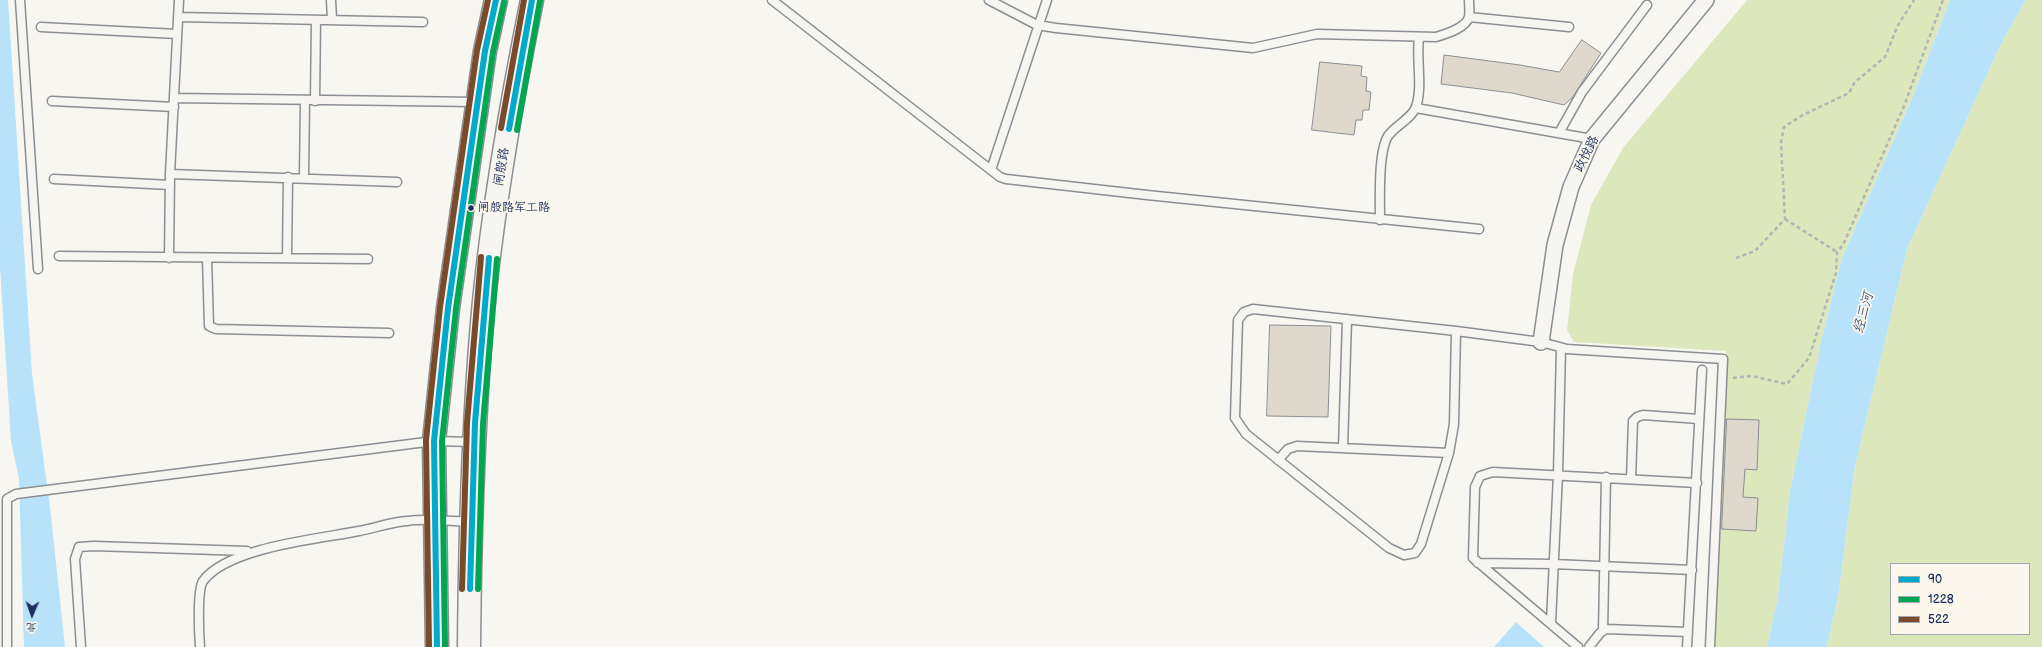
<!DOCTYPE html>
<meta charset="utf-8">
<style>
body{margin:0}
#map{position:relative;width:2042px;height:647px;overflow:hidden;background:#f8f6f0;font-family:"Balsamiq Sans","LXGW WenKai TC",sans-serif}
canvas{display:block}
.legend{position:absolute;left:1890px;top:563px;width:140px;height:72px;box-sizing:border-box;background:#fbf7ec;border:1px solid #a1a7b3;margin:0;padding:5px 7px;list-style:none;font-size:12px;color:#1b2f5e}
.legend li{display:flex;align-items:center;gap:8px;height:20px}
.legend b{width:20px;border:1px solid #a1a7b3}
.north{position:absolute;left:12px;top:595px;width:40px;height:40px;-webkit-text-stroke:3px #fbf7ec;paint-order:stroke;rotate:182deg;font-size:11px;font-weight:700;line-height:16px;text-align:center;color:#1b2f5e}
.north::after{content:'';display:block;margin:auto;width:14px;height:18px;background:#1b2f5e;clip-path:polygon(50% 0,100% 100%,50% 72%,0 100%)}
</style>
<div id="map">
<canvas width="2042" height="647"></canvas>
<ul class="legend">
<li><b style="height:5px;background:#00a9ce"></b>90</li>
<li><b style="height:5px;background:#00a651"></b>1228</li>
<li><b style="height:5px;background:#7a4b2a"></b>522</li>
</ul>
<div class="north">北</div>
</div>
<script>
const ctx = document.querySelector('canvas').getContext('2d');
ctx.lineJoin = 'round';
function fill(path, color) {
  ctx.fillStyle = color;
  ctx.fill(path, 'evenodd');
}
function strokePath(path, color, width, dash) {
  ctx.strokeStyle = color;
  ctx.lineWidth = width;
  ctx.lineCap = dash ? 'butt' : 'round';
  ctx.setLineDash(dash || []);
  ctx.stroke(path);
}
function write(font, color, halo, rows, align = 'center') {
  ctx.font = font + ' "Balsamiq Sans","LXGW WenKai TC",sans-serif';
  ctx.lineWidth = 3.5;
  ctx.setLineDash([]);
  ctx.textBaseline = 'middle';
  ctx.strokeStyle = halo;
  ctx.fillStyle = color;
  for (const [text, x, y, turn = 0] of rows) {
    ctx.save();
    ctx.translate(x, y);
    ctx.rotate((+turn || 0) * Math.PI / 180);
    ctx.textAlign = isNaN(turn) ? turn : align;
    if (halo) ctx.strokeText(text, 0, 0);
    ctx.fillText(text, 0, 0);
    ctx.restore();
  }
}
fill(new Path2D(`
 M1747 0H1950L1913 96 1842 258 1821 342 1790 491 1778 597 1767 647H1715L1726 351 1574 342 1567 330 1573 274 1591 205 1623 148Z
 M2026 0H2042V647H1827L1838 597 1855 466 1907 249 2000 46ZM1891 564H2029V634H1891Z`), '#dce7bc');
fill(new Path2D(`
 M0 0H8L32 374 50 507 65 647H24L19 479 11 441 0 267Z
 M1950 0H2026L2000 46 1907 249 1855 466 1838 597 1827 647H1767L1778 597 1790 491 1821 342 1842 258 1913 96Z
 M1516 622 1544 647H1494Z`), '#b8e2fa');
const building = new Path2D(`
 M1582 40 1601 53 1572 98 1564 105 1512 93 1441 84 1444 55 1520 65 1559 72Z
 M1320 62 1362 66 1361 76 1367 77 1366 91 1371 92 1369 110H1363L1362 120H1356L1354 135 1312 130Z
 M1270 325 1331 326 1328 417 1267 416Z
 M1727 419 1759 420 1757 470 1745 469 1743 497 1758 498 1756 531 1722 529Z`);
fill(building, '#dfd9cd');
strokePath(building, '#8b8e94', 1);
const service = new Path2D(`
 M20 0 38 269
 M331 0 332 20
 M772 0 1000 177 1006 179 1147 195 1479 229
 M989 0 1037 25 1056 28 1253 48 1317 34 1436 37C1446 34 1466 28 1469 17 1470 12 1469 5 1469 0
 M178 17 423 22
 M1469 17 1569 27
 M41 27 177 34
 M174 98 477 102
 M52 101 174 107
 M315 101 316 20
 M1416 108 1592 139
 M1559 133 1582 92 1647 5
 M991 170 1047 0
 M170 174 397 182
 M304 178 305 101
 M54 179 170 185
 M1380 220C1380 199 1378 152 1388 136 1395 126 1412 118 1416 107 1423 86 1416 60 1419 37
 M59 256 368 259
 M169 258 170 174 179 0
 M207 258 209 326 216 329 389 333
 M287 258 288 177
 M1456 331 1454 424 1449 453 1421 544 1415 553 1404 555 1389 548 1246 434 1235 418 1238 320 1244 312 1253 309 1456 331 1541 342 1567 349 1723 359 1710 647
 M1343 448 1347 319
 M1278 460 1288 449 1297 446 1449 453
 M1631 479 1633 421 1637 417 1643 415 1699 419
 M1478 563 1553 564 1692 570
 M1551 622 1558 474 1561 348
 M1603 631 1606 477
 M7 647V499L16 494 434 441 473 442
 M81 647 75 559 79 547 94 546 247 551
 M200 647C199 634 197 590 203 581 228 547 319 539 359 531 375 528 391 522 407 521 428 518 449 521 470 522
 M1578 647 1473 558 1475 487 1480 476 1493 472 1697 483
 M1589 647 1600 633 1606 629 1688 632
 M1687 647 1702 370`);
const minor = new Path2D(`
 M1541 342 1555 245 1571 187 1592 139 1706 0`);
const primary = new Path2D(`
 M437 647 434 441 448 308 485 51 496 0
 M469 647C470 531 473 416 484 301 494 200 512 99 532 0`);
strokePath(service, '#8b8e94', 11);
strokePath(minor, '#8b8e94', 18);
strokePath(primary, '#8b8e94', 25);
strokePath(new Path2D(`
 M1785 219 1837 252
 M1736 258 1755 251 1785 219 1781 143 1784 127 1801 116 1849 93 1855 82 1885 57 1898 25 1914 0
 M1733 378 1752 376 1787 384 1809 358 1836 273 1837 252 1843 245 1904 106 1943 0`), '#b3b5b7', 2.5, [4, 3]);
strokePath(service, '#f6f5f1', 8);
strokePath(minor, '#f6f5f1', 15);
strokePath(primary, '#f6f5f1', 22);
strokePath(new Path2D(`
 M509 129 532 0
 M470 589 475 423 489 258
 M437 647 434 441 448 308 485 51 496 0`), '#00a9ce', 6);
strokePath(new Path2D(`
 M517 130 540 1
 M478 589 483 424 497 259
 M445 647 442 441 456 309 493 52 504 2`), '#00a651', 6);
strokePath(new Path2D(`
 M501 128 524 0
 M462 589 467 423 481 257
 M429 647 426 440 440 307 477 50 488 0`), '#7a4b2a', 6);
for (const [x, y, r, color] of [
 [471,208,3.5,"#1b2f5e"]
]) {
  const dot = new Path2D();
  dot.arc(x, y, r, 0, 2 * Math.PI);
  ctx.fillStyle = color;
  ctx.fill(dot);
  strokePath(dot, '#fbf7ec', 1.5);
}
write('12px', '#1b2f5e', '#fbf7ec', [
 ["闸殷路军工路",478,208]
], 'left');
write('13px', '#1b2f5e', '#fbf7ec', [
 ["政悦路",1587,154,-63],
 ["闸殷路",502,167,-81]
]);
write('italic 14px', '#3c5a86', '#fbf7ec', [
 ["经三河",1864,313,-75]
]);
</script>
